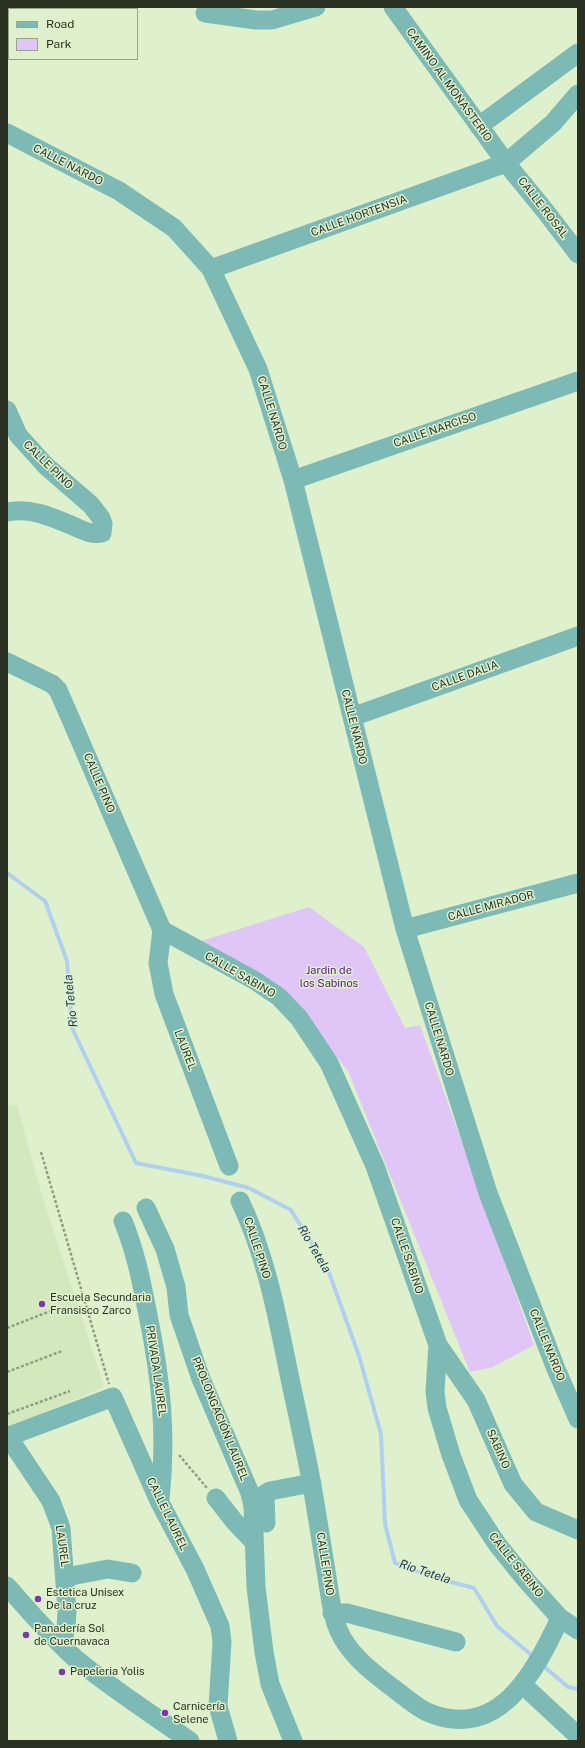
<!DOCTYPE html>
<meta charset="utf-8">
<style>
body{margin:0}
#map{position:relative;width:585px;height:1748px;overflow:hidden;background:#def1cc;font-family:"Public Sans",sans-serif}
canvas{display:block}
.frame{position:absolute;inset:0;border:8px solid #2a3123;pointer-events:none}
.legend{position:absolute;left:8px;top:8px;width:130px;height:52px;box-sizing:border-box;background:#def1cc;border:1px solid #96a488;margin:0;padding:5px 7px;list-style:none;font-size:12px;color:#2a3123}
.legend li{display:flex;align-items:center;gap:8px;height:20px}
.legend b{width:20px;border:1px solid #96a488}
</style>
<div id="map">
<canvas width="585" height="1748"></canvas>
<div class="frame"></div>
<ul class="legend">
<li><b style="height:5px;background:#7dbab5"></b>Road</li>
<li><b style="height:11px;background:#e0c5f7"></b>Park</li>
</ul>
</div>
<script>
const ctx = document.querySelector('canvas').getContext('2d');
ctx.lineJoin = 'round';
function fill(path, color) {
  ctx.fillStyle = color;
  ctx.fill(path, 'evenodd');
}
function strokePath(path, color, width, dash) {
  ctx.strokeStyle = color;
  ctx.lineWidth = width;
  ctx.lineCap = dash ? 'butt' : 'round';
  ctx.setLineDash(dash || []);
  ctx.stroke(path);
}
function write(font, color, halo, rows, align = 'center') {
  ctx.font = font + ' "Public Sans",sans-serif';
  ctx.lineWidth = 3;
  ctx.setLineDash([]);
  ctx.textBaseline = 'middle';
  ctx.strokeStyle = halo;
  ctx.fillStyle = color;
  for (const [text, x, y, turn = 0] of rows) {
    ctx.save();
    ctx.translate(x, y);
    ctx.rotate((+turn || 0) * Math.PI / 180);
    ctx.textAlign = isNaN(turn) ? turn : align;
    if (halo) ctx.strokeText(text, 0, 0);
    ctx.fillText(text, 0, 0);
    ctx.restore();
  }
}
fill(new Path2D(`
 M17 1104 38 1182 104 1387 7 1429V1106Z`), '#d3e9bd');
fill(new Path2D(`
 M309 907 364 947 405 1028 420 1025 534 1345 493 1367 470 1372 348 1071 289 998 195 943Z`), '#e0c5f7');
strokePath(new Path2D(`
 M7 873 45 901 67 961 72 1028 136 1163 203 1176 249 1188 291 1210 327 1267 359 1356 381 1434 385 1524 395 1563 432 1577 474 1588 497 1626 535 1658
 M541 1664 568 1687 578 1689`), '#b0d0f0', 4);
strokePath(new Path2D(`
 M41 1152 109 1384
 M7 1328 53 1310
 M7 1372 62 1351
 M7 1414 70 1391
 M179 1455 207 1488`), '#8f9d82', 2.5, [3, 2]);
strokePath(new Path2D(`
 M393 7 506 163 546 212 578 254
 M205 13 256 20H272L316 7
 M479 126 578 53
 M7 133 119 191 174 228 211 269 258 369 293 480 405 929 488 1193 556 1369 578 1419
 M211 269 506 163 553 123 578 94
 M7 410 18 435 46 466 91 505 101 518 103 524 102 533C91 535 82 530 73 526 52 517 30 507 7 512
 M293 480 578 381
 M7 662 52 684 58 690 72 722 162 930 158 963 164 994 229 1166
 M352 717 578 636
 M405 929 578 883
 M162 930 254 980 279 997 299 1018 329 1063 375 1166 438 1345 435 1391 437 1408 451 1455 468 1500 497 1544 526 1580 560 1618 578 1630
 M240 1201C266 1255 277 1315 289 1374 298 1417 308 1460 315 1503 319 1528 323 1553 327 1577 330 1595 331 1612 338 1629 348 1654 372 1672 393 1688 404 1696 415 1706 427 1712 498 1743 536 1671 560 1618
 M146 1208 165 1249 176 1287 179 1315 201 1379 250 1493 253 1506 256 1587 264 1652 270 1684 293 1741
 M123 1221C136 1253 141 1280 148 1315 161 1379 167 1434 160 1500
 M438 1345 476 1400 513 1484 536 1512 578 1530
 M7 1435 51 1501 61 1528 67 1611 66 1628 62 1644
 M7 1437 113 1397 159 1501 195 1569 220 1626 222 1642 218 1706 228 1741
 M216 1498 234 1521 254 1542
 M266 1523 265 1494 270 1491 312 1483
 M66 1577 108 1569 132 1573
 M7 1586C29 1611 51 1637 76 1659 112 1689 152 1714 190 1741
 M332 1613H347L456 1642
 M523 1685 578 1736`), '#7dbab5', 19);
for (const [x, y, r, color] of [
 [42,1304,4,"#7e37aa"],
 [38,1599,4,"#7e37aa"],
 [26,1635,4,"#7e37aa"],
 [62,1672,4,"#7e37aa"],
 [165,1713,4,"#7e37aa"]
]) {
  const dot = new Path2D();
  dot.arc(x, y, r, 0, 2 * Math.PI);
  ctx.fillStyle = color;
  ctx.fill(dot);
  strokePath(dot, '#def1cc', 1.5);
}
write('11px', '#2a3123', '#def1cc', [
 ["CAMINO AL MONASTERIO",449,85,54],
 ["CALLE NARDO",68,165,27],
 ["CALLE ROSAL",543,208,52],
 ["CALLE HORTENSIA",359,216,-20],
 ["CALLE NARDO",272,413,73],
 ["CALLE NARCISO",435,430,-19],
 ["CALLE PINO",48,465,44],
 ["CALLE DALIA",465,676,-20],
 ["CALLE NARDO",354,727,76],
 ["CALLE PINO",99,783,67],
 ["CALLE MIRADOR",491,906,-15],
 ["CALLE SABINO",240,975,30],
 ["CALLE NARDO",439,1039,73],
 ["LAUREL",185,1050,69],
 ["CALLE PINO",257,1248,72],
 ["CALLE SABINO",407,1256,71],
 ["CALLE NARDO",547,1345,68],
 ["PRIVADA LAUREL",156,1371,82],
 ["PROLONGACIÓN LAUREL",220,1419,68],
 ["SABINO",498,1449,66],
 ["CALLE LAUREL",167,1514,64],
 ["LAUREL",62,1546,82],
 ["CALLE PINO",325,1564,81],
 ["CALLE SABINO",516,1565,51]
]);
write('11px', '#5d1585', '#def1cc', [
 ["Jardin de",329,971],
 ["los Sabinos",329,984]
]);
write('11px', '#2a3123', '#def1cc', [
 ["Escuela Secundaria",50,1298],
 ["Fransisco Zarco",50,1311],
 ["Estetica Unisex",46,1593],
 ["De la cruz",46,1606],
 ["Panadería Sol",34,1629],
 ["de Cuernavaca",34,1642],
 ["Papeleria Yolis",70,1672],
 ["Carnicería",173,1707],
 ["Selene",173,1720]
], 'left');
write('italic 12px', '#123454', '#def1cc', [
 ["Rio Tetela",71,1001,-96],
 ["Rio Tetela",314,1249,59],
 ["Rio Tetela",425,1572,18]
]);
</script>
